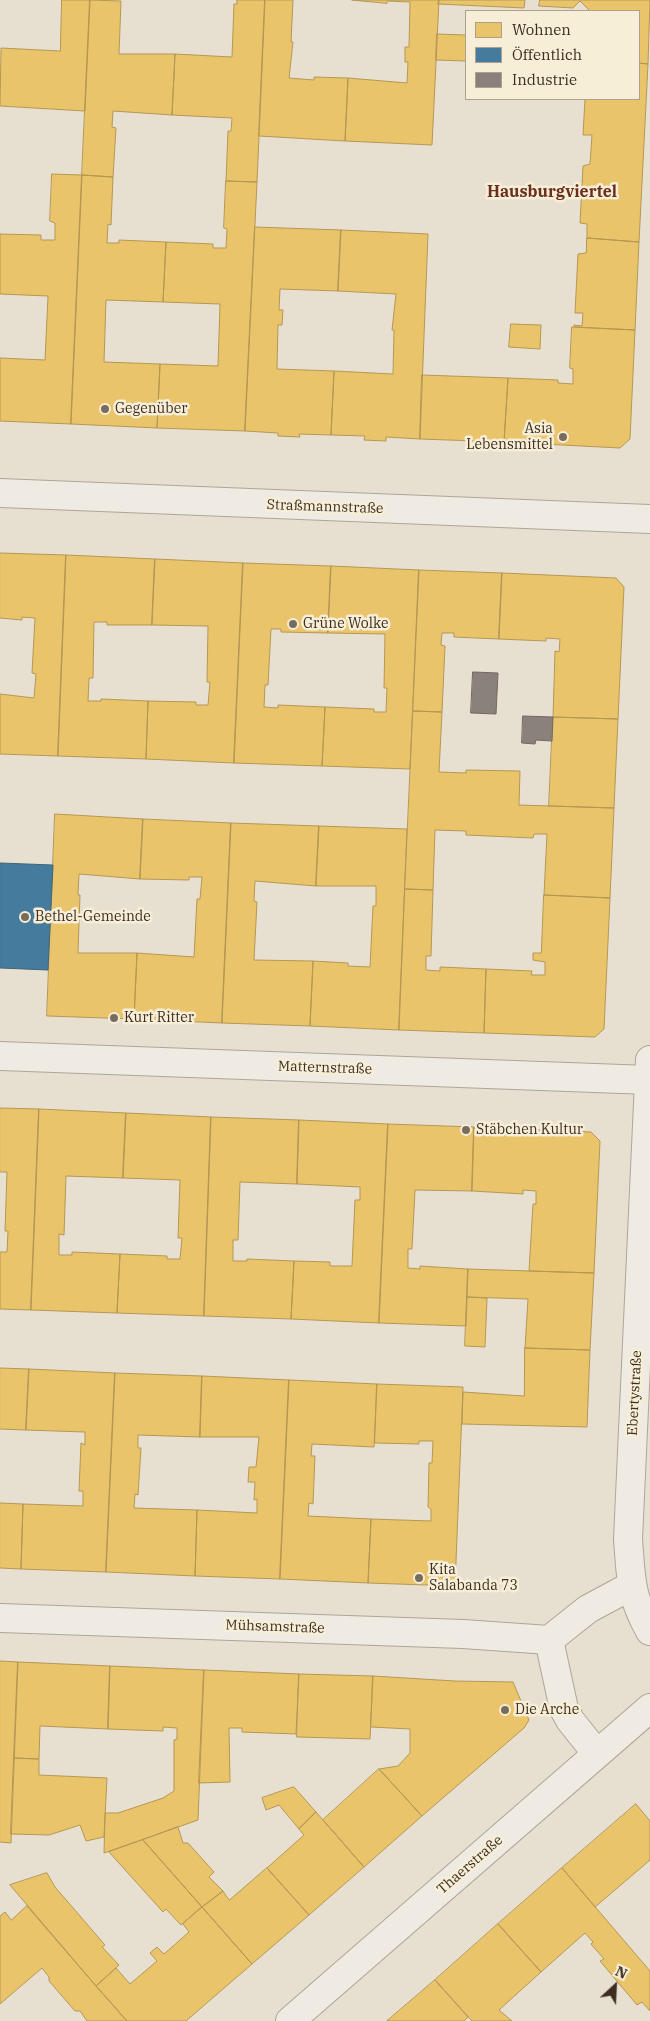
<!DOCTYPE html>
<meta charset="utf-8">
<style>
body{margin:0}
#map{position:relative;width:650px;height:2021px;overflow:hidden;background:#e7e0d1;font-family:"IBM Plex Serif",serif}
canvas{display:block}
.legend{position:absolute;left:465px;top:10px;width:175px;height:90px;box-sizing:border-box;background:#f7eed8;border:1px solid #ada18e;margin:0;padding:6px 9px;list-style:none;font-size:15px;color:#3d2e20}
.legend li{display:flex;align-items:center;gap:10px;height:25px}
.legend b{width:25px;border:1px solid #ada18e}
.north{position:absolute;left:590px;top:1961px;width:50px;height:50px;-webkit-text-stroke:4px #f7eed8;paint-order:stroke;rotate:25deg;font-size:14px;font-weight:700;line-height:20px;text-align:center;color:#3d2e20}
.north::after{content:'';display:block;margin:auto;width:18px;height:22px;background:#3d2e20;clip-path:polygon(50% 0,100% 100%,50% 72%,0 100%)}
</style>
<div id="map">
<canvas width="650" height="2021"></canvas>
<ul class="legend">
<li><b style="height:14px;background:#e9c46a"></b>Wohnen</li>
<li><b style="height:14px;background:#457b9d"></b>Öffentlich</li>
<li><b style="height:14px;background:#8a817c"></b>Industrie</li>
</ul>
<div class="north">N</div>
</div>
<script>
const ctx = document.querySelector('canvas').getContext('2d');
ctx.lineJoin = 'round';
function fill(path, color) {
  ctx.fillStyle = color;
  ctx.fill(path, 'evenodd');
}
function strokePath(path, color, width, dash) {
  ctx.strokeStyle = color;
  ctx.lineWidth = width;
  ctx.lineCap = dash ? 'butt' : 'round';
  ctx.setLineDash(dash || []);
  ctx.stroke(path);
}
function write(font, color, halo, rows, align = 'center') {
  ctx.font = font + ' "IBM Plex Serif",serif';
  ctx.lineWidth = 5;
  ctx.setLineDash([]);
  ctx.textBaseline = 'middle';
  ctx.strokeStyle = halo;
  ctx.fillStyle = color;
  for (const [text, x, y, turn = 0] of rows) {
    ctx.save();
    ctx.translate(x, y);
    ctx.rotate((+turn || 0) * Math.PI / 180);
    ctx.textAlign = isNaN(turn) ? turn : align;
    if (halo) ctx.strokeText(text, 0, 0);
    ctx.fillText(text, 0, 0);
    ctx.restore();
  }
}
const homes = new Path2D(`
 M62 0H90L85 111 0 106 1 48 60 51Z
 M90 0 121 1 119 54H175L172 115 113 111 112 127 116 128 113 177 82 175Z
 M237 0H265L257 182 226 181 228 131H231L232 118 172 115 175 54 232 57 234 4H237Z
 M265 0H293L291 42H293L289 78 314 80V77L348 78 345 141 259 136Z
 M352 0H439L432 145 345 141 348 78 407 83 408 62H405V47H409L410 2 387 1V3Z
 M439 0H525L524 8 438 4Z
 M540 0H650L648 64 639 63V11H590L580 1 573 8 539 6Z
 M437 34 466 35V61L436 60Z
 M639 63 648 64 639 242 587 238V224L580 223 583 166 590 164 592 135H583L585 99H639Z
 M52 174 82 175 71 424 0 421V358L45 360 48 296 0 294V234L41 235V240H55V223L50 221Z
 M82 175 113 177 111 225 108 224 107 243H119V240L166 242 163 302 106 300 104 362 160 364 157 428 71 424Z
 M226 181 257 182 245 431 157 428 160 364 218 366 220 304 163 302 166 242 213 244V248H226L227 229 224 228Z
 M255 227 341 230 338 291 280 289 279 310H283L282 325H278L277 369 334 371 331 435 299 434 300 437 278 436V433L245 431Z
 M341 230 428 234 420 439 386 437V441L364 440 365 436 331 435 334 371 393 374 394 330H392L396 294 338 291Z
 M587 238 639 242 635 330 574 327V325L582 326 583 313H575L578 254 586 253Z
 M511 324 541 325 540 349 509 347Z
 M572 327 635 330 630 439 620 448 504 442 508 378 558 380V383L573 384V369L570 368Z
 M422 375 508 378 504 442 420 439Z
 M0 553 66 555 58 756 0 754V694L34 698 36 674 32 673 35 618 22 617V620L0 618Z
 M66 555 155 559 152 625H107V622H94L93 678H89L88 701H101V699L148 701 146 759 58 756Z
 M155 559 243 563 234 763 146 759 148 701 196 702V705H208L210 682H207L208 626 152 625Z
 M243 563 331 566 328 633 281 632V629H271L268 685H265L264 707 278 708V705L325 707 322 766 234 763Z
 M331 566 419 570 410 769 322 766 325 707 374 709V712H386L387 688H384L385 634 328 633Z
 M419 570 502 573 499 639 454 637V633H442L441 645 445 646 442 712 413 711Z
 M502 573 616 578 624 587 618 719 553 717 555 651 559 652 560 639 546 638V641L499 639Z
 M413 711 442 712 439 772 466 773V770L520 771 519 805 614 808 610 898 544 895 547 834H534L533 838 466 835V831L435 830 433 890 405 889Z
 M553 717 618 719 614 808 549 806Z
 M55 814 143 819 140 879 79 874 78 895H80L78 953H137L134 1019 47 1016Z
 M143 819 231 823 222 1023 134 1019 137 953 194 957 197 899H200L202 877H189V880L140 879Z
 M231 823 319 826 316 886 255 881 254 901 257 902 254 960 313 961 310 1026 222 1023Z
 M319 826 407 829 399 1030 310 1026 313 961 348 963V966L370 967 373 906H376V886H316Z
 M405 889 433 890 431 956H426V970L440 971V967L486 969 484 1033 399 1030Z
 M544 895 610 898 604 1029 595 1037 484 1033 486 969 532 971 531 975H545V962L533 960V953H541Z
 M0 1108 39 1109 31 1310 0 1309V1252H7L8 1231H5L7 1172H0Z
 M39 1109 126 1113 123 1178 66 1176 64 1235 59 1234V1255H72V1252L120 1254 117 1313 31 1310Z
 M126 1113 211 1117 204 1316 117 1313 120 1254 167 1256V1259H180L182 1238H178L180 1180 123 1178Z
 M211 1117 299 1120 297 1184 240 1182 238 1240H233V1261H247V1259L294 1261 291 1319 204 1316Z
 M299 1120 388 1124 379 1323 291 1319 294 1261 330 1262V1266H352L355 1200H360V1187L297 1184Z
 M388 1124 474 1127 472 1191 415 1190 412 1249H408V1268L420 1269V1266L468 1269 466 1326 379 1323Z
 M474 1127 591 1132 600 1141 594 1273 529 1271 533 1204H536V1191L523 1190V1194L472 1191Z
 M468 1269 594 1273 590 1350 525 1348 528 1299 467 1297Z
 M467 1297 487 1298 485 1347 465 1346Z
 M525 1348 590 1350 587 1427 462 1424 463 1392 524 1396Z
 M0 1368 29 1369 26 1430 0 1429Z
 M29 1369 115 1373 106 1572 21 1569 23 1504 83 1506V1491H79L81 1443 85 1445V1432L26 1430Z
 M115 1373 202 1376 200 1437 138 1435V1448H141L138 1495 135 1494 134 1508 197 1510 195 1576 106 1572Z
 M202 1376 289 1380 280 1579 195 1576 197 1510 257 1513V1499L254 1500 255 1482H248L249 1467H256L259 1437H200Z
 M289 1380 377 1384 374 1447 312 1444 311 1456H315L313 1504 309 1503 308 1516 371 1519 368 1583 280 1579Z
 M377 1384 463 1387 455 1586 368 1583 371 1519 431 1521V1509L428 1507 429 1463H432L433 1441H419V1444L375 1443Z
 M0 1503 23 1504 21 1569 0 1568Z
 M0 1661 18 1662 11 1843 0 1842Z
 M18 1662 110 1666 108 1729 40 1726 39 1759 14 1758Z
 M110 1666 204 1670 198 1820 104 1853 105 1813H118L163 1798 174 1791V1740L177 1739V1728L163 1727V1731L108 1729Z
 M204 1670 299 1674 296 1734 242 1732V1728H229L230 1782 199 1783Z
 M299 1674 373 1676 370 1739 297 1737Z
 M373 1676 455 1681 513 1682 529 1720 524 1728 422 1816 379 1769 398 1766 410 1753V1729L371 1727Z
 M14 1758 39 1759V1775L107 1778 104 1837 86 1841 80 1825 49 1835 11 1834Z
 M379 1769 422 1816 364 1867 323 1820Z
 M294 1787 316 1812 299 1829 279 1805 266 1810 262 1798Z
 M636 1804 650 1821V1860L595 1907 562 1868Z
 M316 1812 364 1867 309 1915 267 1868 304 1835 299 1829Z
 M178 1827 183 1843H188L214 1872 209 1877 223 1891 202 1907 143 1840Z
 M143 1840 202 1907 181 1925 166 1909 163 1912 109 1852Z
 M267 1868 309 1915 252 1964 202 1907 223 1891 229 1900Z
 M562 1868 650 1971V2011L642 2002 637 2005 600 1961 604 1959 591 1944 593 1942 585 1933 541 1972 498 1924Z
 M47 1873 55 1887 105 1945 102 1947 119 1965 96 1986 10 1885Z
 M27 1906 96 1986 127 2021H87L80 2011H75L49 1981V1977L42 1968 0 2004V1916L5 1912 11 1920Z
 M202 1907 252 1964 186 2021H127L96 1986 116 1968 130 1984 157 1961 150 1953 157 1947 164 1954 189 1932 183 1924Z
 M498 1924 541 1972 499 2010 512 2021H472L435 1980Z
 M435 1980 468 2017 464 2021H387Z`);
fill(homes, '#e9c46a');
strokePath(homes, '#b59754', 1);
const public = new Path2D(`
 M0 863 53 865 48 970 0 968Z`);
fill(public, '#457b9d');
strokePath(public, '#436478', 1);
const industry = new Path2D(`
 M473 672 498 673 496 714 471 713Z
 M523 716 553 717 552 741 536 740 535 744 522 743Z`);
fill(industry, '#8a817c');
strokePath(industry, '#736860', 1);
const minor = new Path2D(`
 M0 493 650 519
 M0 1056 649 1080
 M0 1618 463 1634 549 1640 588 1609 631 1586
 M549 1640 564 1709 570 1720 597 1754
 M290 2021 650 1708`);
const tertiary = new Path2D(`
 M650 1060 628 1539C631 1578 630 1596 650 1631`);
strokePath(minor, '#ada599', 30);
strokePath(tertiary, '#ada599', 30);
strokePath(minor, '#efebe3', 28);
strokePath(tertiary, '#efebe3', 28);
for (const [x, y, r, color] of [
 [105,409,5,"#786c5e"],
 [563,437,5,"#786c5e"],
 [293,624,5,"#786c5e"],
 [25,917,5,"#786c5e"],
 [114,1018,5,"#786c5e"],
 [466,1130,5,"#786c5e"],
 [419,1578,5,"#786c5e"],
 [505,1710,5,"#786c5e"]
]) {
  const dot = new Path2D();
  dot.arc(x, y, r, 0, 2 * Math.PI);
  ctx.fillStyle = color;
  ctx.fill(dot);
  strokePath(dot, '#f7eed8', 2);
}
write('14px', '#3d2e20', '#f7eed8', [
 ["Gegenüber",115,409],
 ["Asia",553,429,"right"],
 ["Lebensmittel",553,445,"right"],
 ["Grüne Wolke",303,624],
 ["Bethel-Gemeinde",35,917],
 ["Kurt Ritter",124,1018],
 ["Stäbchen Kultur",476,1130],
 ["Kita",429,1570],
 ["Salabanda 73",429,1586],
 ["Die Arche",515,1710]
], 'left');
write('14px', '#3d2e20', '#f7eed8', [
 ["Straßmannstraße",325,507,2],
 ["Matternstraße",325,1068,2],
 ["Ebertystraße",635,1393,-87],
 ["Mühsamstraße",275,1627,2],
 ["Thaerstraße",470,1865,-41]
]);
write('bold 16px', '#6b2e1e', '#f7eed8', [
 ["Hausburgviertel",552,192]
]);
</script>
